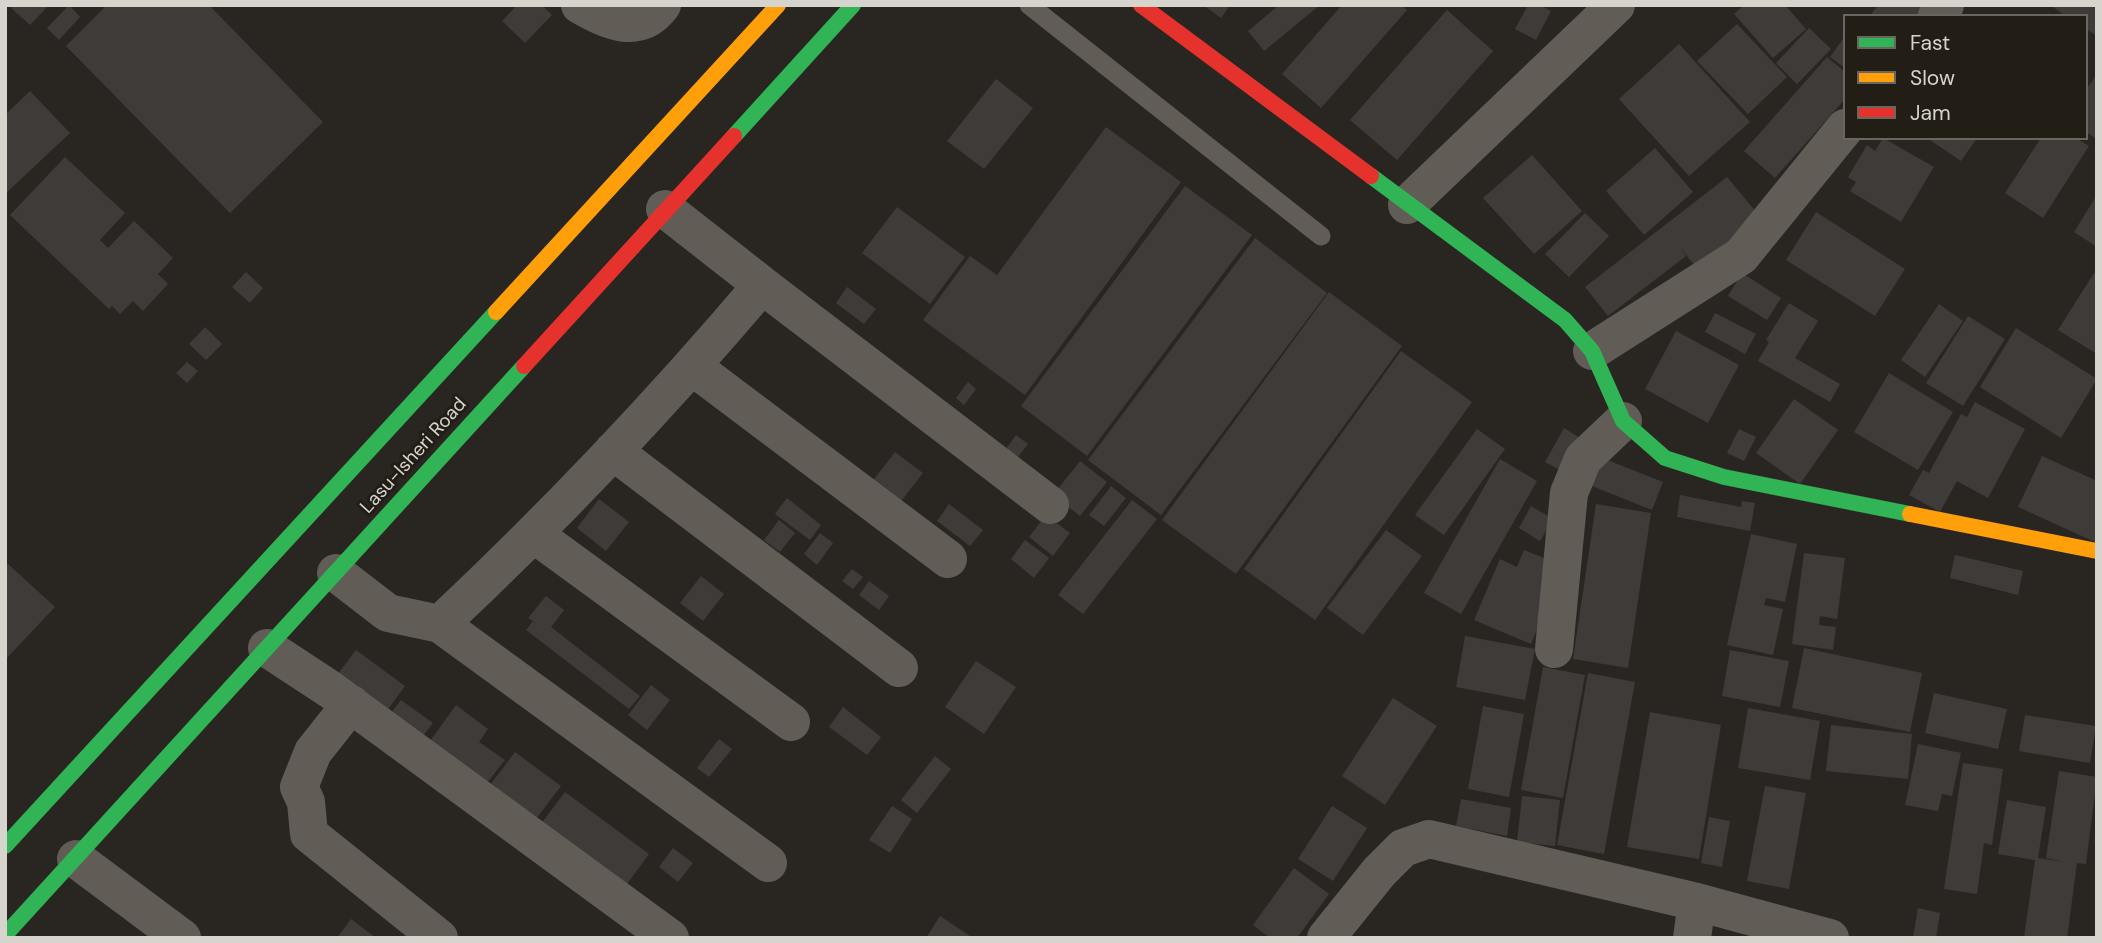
<!DOCTYPE html>
<style>
body{margin:0}
#map{position:relative;width:2102px;height:943px;overflow:hidden;background:#292622;font-family:"DM Sans",sans-serif}
canvas{display:block}
.frame{position:absolute;inset:0;border:7px solid #d7d4ce;pointer-events:none}
.legend{position:absolute;left:1843px;top:14px;width:245px;height:126px;box-sizing:border-box;background:#221d15;border:2px solid #6a665f;margin:0;padding:9px 12px;list-style:none;font-size:21px;color:#d7d4ce}
.legend li{display:flex;align-items:center;gap:14px;height:35px}
.legend b{width:35px;border:2px solid #6a665f}
</style>
<div id="map">
<canvas width="2102" height="943"></canvas>
<div class="frame"></div>
<ul class="legend">
<li><b style="height:9px;background:#30b455"></b>Fast</li>
<li><b style="height:9px;background:#ff9f0a"></b>Slow</li>
<li><b style="height:9px;background:#e5322d"></b>Jam</li>
</ul>
</div>
<script>
const ctx = document.querySelector('canvas').getContext('2d');
ctx.lineJoin = 'round';
function fill(path, color) {
  ctx.fillStyle = color;
  ctx.fill(path, 'evenodd');
}
function strokePath(path, color, width, dash) {
  ctx.strokeStyle = color;
  ctx.lineWidth = width;
  ctx.lineCap = dash ? 'butt' : 'round';
  ctx.setLineDash(dash || []);
  ctx.stroke(path);
}
function write(font, color, halo, rows, align = 'center') {
  ctx.font = font + ' "DM Sans",sans-serif';
  ctx.lineWidth = 6;
  ctx.setLineDash([]);
  ctx.textBaseline = 'middle';
  ctx.strokeStyle = halo;
  ctx.fillStyle = color;
  for (const [text, x, y, turn = 0] of rows) {
    ctx.save();
    ctx.translate(x, y);
    ctx.rotate((+turn || 0) * Math.PI / 180);
    ctx.textAlign = isNaN(turn) ? turn : align;
    if (halo) ctx.strokeText(text, 0, 0);
    ctx.fillText(text, 0, 0);
    ctx.restore();
  }
}
fill(new Path2D(`
 M13 5H49L30 25 11 8Z
 M69 5 80 17 59 40 47 28Z
 M107 5H209L323 122 230 213 66 46Z
 M517 5H542L552 15 525 43 502 21Z
 M1203 5H1230L1221 18Z
 M1279 5H1320L1264 51 1248 31Z
 M1342 5H1401L1407 10 1321 108 1282 74Z
 M1528 5H1540L1551 11 1536 40 1515 29Z
 M1744 5H1785L1806 29 1773 58 1734 14Z
 M1878 5H1937L1929 16H1870Z
 M2050 5H2097V36L2086 29V16H2066Z
 M1447 10 1493 51 1397 160 1350 120Z
 M1737 24 1787 77 1748 114 1697 61Z
 M1809 28 1831 49 1797 84 1776 63Z
 M1845 36V68L1830 57Z
 M1679 44 1750 122 1689 176 1619 99Z
 M1827 57 1845 72V99L1775 178 1744 151Z
 M2097 74V135L2095 138 2086 132V90Z
 M996 79 1033 108 984 169 947 141Z
 M30 91 70 133 5 194V115Z
 M1106 127 1181 182 1025 395 923 320 970 256 997 275Z
 M1883 138 1934 167 1901 222 1850 191 1856 182 1848 177 1867 145 1875 151Z
 M1927 138H1977L1961 161Z
 M2041 138H2076L2089 146 2043 218 2005 193Z
 M1655 148 1693 192 1644 235 1606 191Z
 M1532 155 1582 211 1534 254 1483 198Z
 M65 157 125 213 100 240 108 248 134 221 173 258 158 274 168 284 143 311 133 301 120 314 112 306 109 309 10 215Z
 M1727 177 1762 219 1698 270 1680 247 1686 256 1608 316 1585 287Z
 M1185 186 1252 235 1087 456 1021 406Z
 M2097 195V247L2074 232Z
 M897 207 965 257 930 304 862 253Z
 M1816 212 1905 269 1875 316 1786 260Z
 M1585 213 1609 236 1569 277 1545 254Z
 M1255 238 1327 293 1161 515 1088 460Z
 M246 272 263 288 250 303 232 287Z
 M1742 273 1781 298 1767 320 1728 296Z
 M2094 273 2097 275V354L2058 330Z
 M847 287 876 309 864 324 836 303Z
 M1329 292 1402 346 1236 574 1162 520Z
 M1789 303 1818 321 1795 358 1840 384 1830 402 1758 361 1769 342 1766 340Z
 M1939 304 1963 321 1925 377 1901 360Z
 M1715 313 1756 334 1745 354 1705 332Z
 M1968 316 2005 339 1963 406 1926 383Z
 M205 327 222 344 206 360 189 344Z
 M2016 328 2097 379 2061 438 1980 387Z
 M1676 331 1739 365 1708 423 1645 389Z
 M1401 351 1472 402 1315 620 1244 569Z
 M187 362 198 371 187 383 176 373Z
 M1889 373 1953 412 1918 470 1854 432Z
 M968 382 976 389 964 405 956 398Z
 M1794 399 1838 430 1800 484 1756 453Z
 M1975 402 2025 429 1988 498 1957 481 1940 512 1909 495 1923 470 1929 473 1961 414 1967 417Z
 M1564 428 1580 438 1562 471 1545 462Z
 M1477 429 1505 449 1444 535 1415 515Z
 M1739 429 1756 437 1744 461 1727 453Z
 M1016 435 1028 444 1014 462 1003 453Z
 M895 452 923 473 899 504 871 483Z
 M1597 456 1663 482 1652 510 1587 484Z
 M2042 456 2097 481V543L2018 507Z
 M1500 459 1537 481 1461 614 1424 593Z
 M1080 461 1107 482 1080 516 1053 495Z
 M1111 486 1126 498 1104 526 1089 515Z
 M1680 495 1741 507 1742 501 1755 503 1750 531 1677 517Z
 M787 498 821 525 810 540 775 514Z
 M599 499 629 522 606 551 577 528Z
 M1132 500 1157 519 1083 614 1058 595Z
 M949 504 983 530 970 546 937 521Z
 M1596 504 1651 513 1628 668 1573 659Z
 M1531 506 1553 519 1540 541 1519 528Z
 M1046 515 1070 533 1053 556 1029 537Z
 M779 520 795 533 780 552 764 540Z
 M1386 530 1422 556 1363 635 1327 608Z
 M820 533 833 543 817 565 804 554Z
 M1751 534 1797 544 1785 602 1766 598 1764 605 1783 609 1773 655 1727 645Z
 M1025 540 1049 558 1034 578 1011 559Z
 M1524 550 1556 563V583L1531 644 1474 620 1500 559 1517 567Z
 M1804 553 1845 558 1837 619 1820 616 1819 625 1836 627 1833 650 1792 644Z
 M1955 555 2023 571 2018 595 1950 578Z
 M8 564 55 607 5 660V567Z
 M852 569 863 577 853 589 842 581Z
 M701 576 724 594 703 621 680 603Z
 M869 581 889 596 879 610 859 595Z
 M546 596 564 610 551 627 640 696 629 709 526 630 533 621 528 618Z
 M1465 636 1535 649 1525 700 1456 687Z
 M1804 648 1922 673 1910 732 1792 708Z
 M356 650 405 686 386 712 337 675Z
 M1730 650 1789 661 1780 707 1722 696Z
 M976 661 1016 687 984 734 945 707Z
 M1543 667 1585 675 1563 798 1521 790Z
 M1588 673 1635 682 1604 854 1557 845Z
 M651 685 670 700 647 730 628 715Z
 M1934 693 2007 709 1998 749 1925 733Z
 M1393 698 1437 726 1385 805 1342 776Z
 M401 700 433 723 423 736 391 713Z
 M456 705 488 729 479 742 505 760 487 783 430 741Z
 M1483 706 1524 714 1509 797 1468 789Z
 M843 707 881 737 867 755 829 727Z
 M1748 708 1820 721 1810 780 1738 768Z
 M1650 712 1721 725 1699 859 1627 847Z
 M2025 715 2096 726 2090 763 2019 751Z
 M1831 725 1912 734 1908 779 1826 771Z
 M719 739 732 749 709 777 697 768Z
 M1918 744 1961 753 1952 796 1942 794 1938 811 1905 805Z
 M515 752 561 786 536 819 490 785Z
 M935 756 951 769 917 813 901 800Z
 M1963 763 2003 769 1992 845 1984 843 1977 894 1944 889Z
 M2059 771 2097 777 2086 864 2077 863 2067 938H2024L2035 860 1998 854 2007 800 2046 807 2038 858 2065 862 2046 858Z
 M1765 786 1806 793 1789 889 1747 881Z
 M565 792 649 854 622 891 537 829Z
 M1522 796 1560 800 1555 846 1517 842Z
 M1461 799 1511 808 1507 836 1456 826Z
 M892 806 912 819 890 853 869 840Z
 M1332 806 1367 828 1333 881 1298 859Z
 M1709 817 1730 821 1722 867 1701 863Z
 M673 848 693 863 678 882 659 867Z
 M1294 868 1329 894 1297 938H1270L1253 925Z
 M1918 908 1940 913 1936 938H1913Z
 M940 916 973 938H926Z
 M351 919 376 938H337Z`), '#3e3b39');
strokePath(new Path2D(`
 M1029 5 1321 236`), '#625c57', 19);
strokePath(new Path2D(`
 M580 5C607 21 639 36 662 5
 M1937 16 1945 5
 M1407 205 1616 5
 M762 285 1050 505
 M1592 351 1741 256 1845 128
 M693 367 948 559
 M613 451 899 668
 M535 535 791 722
 M336 573 388 613 440 624C554 517 661 404 762 285L665 209
 M440 624 768 863
 M267 648 331 690 670 938
 M1554 649 1569 493 1583 459 1623 421
 M351 704 313 752 299 787 306 802 309 834 439 938
 M76 859 182 938
 M1326 938 1379 872 1403 848 1429 839 1697 902
 M1692 938 1697 902 1830 938`), '#625c57', 38);
strokePath(new Path2D(`
 M734 136 853 5
 M1371 176 1565 320 1592 351 1623 421 1665 458 1724 477 1910 514
 M5 846 496 312
 M5 935 524 366`), '#30b455', 16);
strokePath(new Path2D(`
 M496 312 778 5
 M1910 514 2097 551`), '#ff9f0a', 16);
strokePath(new Path2D(`
 M1141 5 1371 176
 M524 366 734 136`), '#e5322d', 16);
write('19px', '#d7d4ce', '#221d15', [
 ["Lasu-Isheri Road",414,456,-48]
]);
</script>
